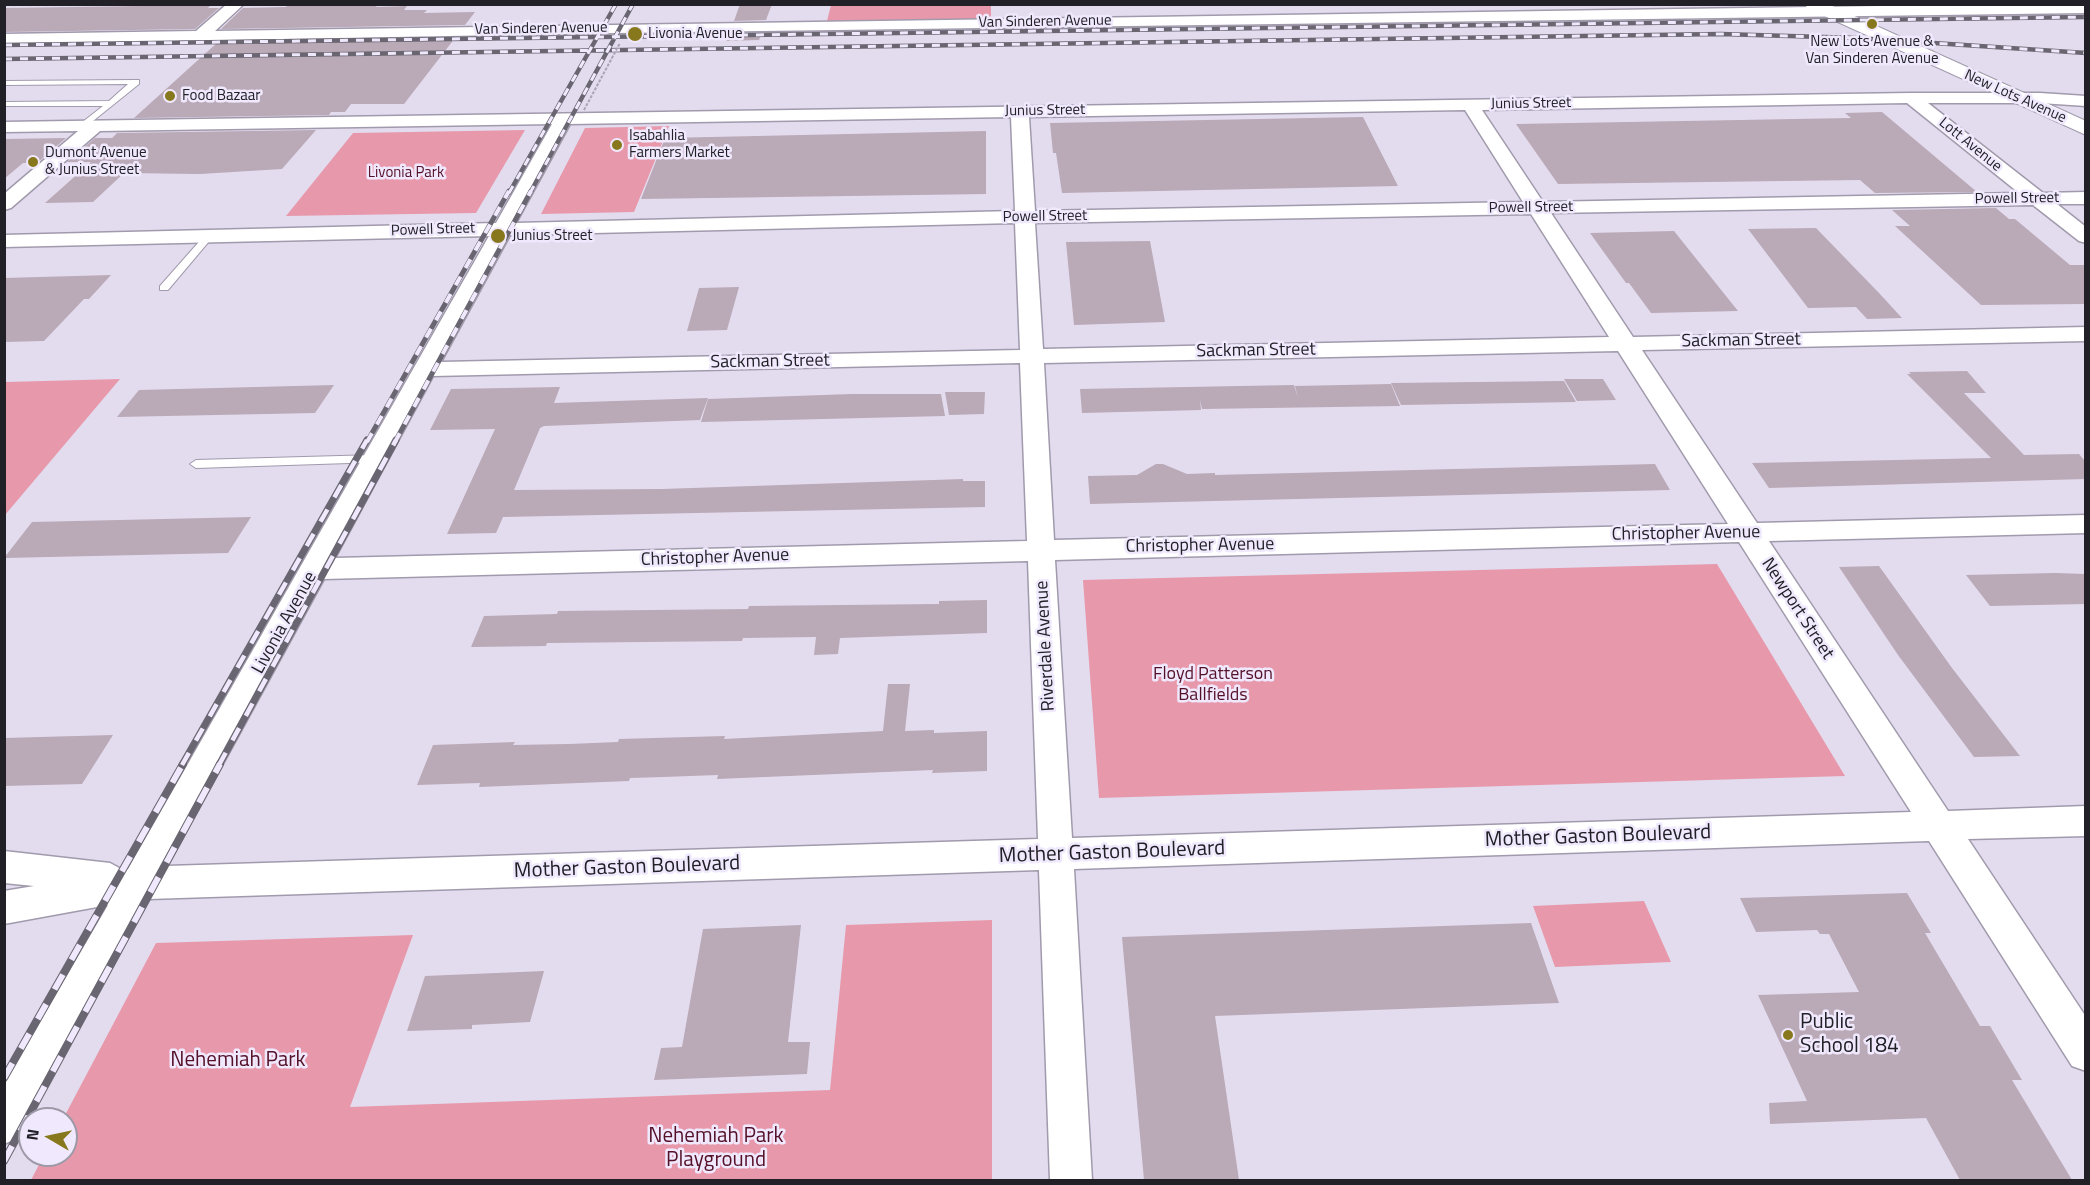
<!DOCTYPE html>
<style>
body{margin:0}
#map{position:relative;width:2090px;height:1185px;overflow:hidden;background:#e3dcef;font-family:"Titillium Web",sans-serif}
canvas{display:block}
.frame{position:absolute;inset:0;border:6px solid #222027;pointer-events:none}
.north{position:absolute;left:18px;top:1107px;width:60px;height:60px;box-sizing:border-box;background:#f0e9fd;border:2px solid #9e99a7;border-radius:50%;rotate:279deg;font-size:16px;font-weight:700;line-height:24px;text-align:center;color:#222027}
.north::after{content:'';display:block;margin:auto;width:21px;height:27px;background:#88781d;clip-path:polygon(50% 0,100% 100%,50% 72%,0 100%)}
</style>
<div id="map">
<canvas width="2090" height="1185"></canvas>
<div class="frame"></div>
<div class="north">N</div>
</div>
<script>
const ctx = document.querySelector('canvas').getContext('2d');
ctx.lineJoin = 'round';
function fill(path, color) {
  ctx.fillStyle = color;
  ctx.fill(path, 'evenodd');
}
function strokePath(path, color, width, dash) {
  ctx.strokeStyle = color;
  ctx.lineWidth = width;
  ctx.lineCap = dash ? 'butt' : 'round';
  ctx.setLineDash(dash || []);
  ctx.stroke(path);
}
function write(font, color, halo, rows, align = 'center') {
  ctx.font = font + ' "Titillium Web",sans-serif';
  ctx.lineWidth = 5;
  ctx.setLineDash([]);
  ctx.textBaseline = 'middle';
  ctx.strokeStyle = halo;
  ctx.fillStyle = color;
  for (const [text, x, y, turn = 0] of rows) {
    ctx.save();
    ctx.translate(x, y);
    ctx.rotate((+turn || 0) * Math.PI / 180);
    ctx.textAlign = isNaN(turn) ? turn : align;
    if (halo) ctx.strokeText(text, 0, 0);
    ctx.fillText(text, 0, 0);
    ctx.restore();
  }
}
fill(new Path2D(`
 M831 5H991V19L827 21Z
 M669 126 634 212 541 214 585 128Z
 M525 130 476 213 286 216 353 133Z
 M120 379 5 515V382Z
 M1717 564 1845 776 1099 798 1083 580Z
 M1644 901 1671 962 1555 967 1533 906Z
 M992 920V1180H31L44 1155H66V1119H63L156 943 413 935 350 1107 830 1090 846 925Z`), '#e799ab');
fill(new Path2D(`
 M289 4H378L376 7 407 6 404 10H427L424 13 475 12 465 25 221 29 243 8 286 7Z
 M740 4H772L766 20 734 21Z
 M211 5 208 8H219L195 29 4 32V8Z
 M762 33 759 40 726 41 729 34Z
 M455 38 404 104H351L345 112H331L329 115 134 118 218 42Z
 M1882 112 1977 192 1875 193 1860 180 1558 184 1516 124 1851 118 1845 113Z
 M1363 117 1398 186 1062 193 1056 153H1053L1050 123Z
 M316 130 282 169 200 174 124 173 93 202 45 203 91 162H67L95 138H112L117 133Z
 M986 131V194L641 199 665 138Z
 M66 138 37 163H23L4 179V139Z
 M1996 208 2009 219H2015L2070 265H2085V304L1981 305 1895 226H1910L1892 210Z
 M1816 228 1879 293 1902 318 1867 319 1856 307 1808 308 1748 229Z
 M1674 231 1738 311 1651 313 1629 283H1626L1590 233Z
 M1150 241 1165 322 1074 325 1066 242Z
 M111 275 89 299H84L44 341 4 342V278Z
 M739 287 727 330 687 331 699 288Z
 M1967 371 1986 393H1964L2024 455 2079 454 2085 461V479L1769 488 1752 463 1991 458 1907 374H1911L1909 372Z
 M1564 379H1603L1616 400 1577 401Z
 M1564 381 1576 402 1401 405 1391 383Z
 M1391 384 1400 406 1202 409 1200 400 1201 410 1082 413 1080 389 1294 385 1298 398 1295 386Z
 M334 385 315 413 117 417 139 390Z
 M560 387 554 403 708 398 700 420 544 426 540 428 514 490 662 489 963 479V481H985V507L503 517 496 533 447 534 495 429 430 430 451 389Z
 M945 392H985L984 414 949 415Z
 M852 394H941L945 416 701 422 708 399Z
 M1156 464H1163L1187 474 1215 473V475L1655 464 1670 490 1090 504 1088 476 1137 475Z
 M251 517 228 553 4 558 32 522Z
 M1879 566 1952 668 2020 756 1974 757 1898 655 1839 567Z
 M2056 573 2085 574V604L1990 606 1966 575Z
 M987 600V633L840 638 838 654 814 655 816 637 743 638 742 641 547 643 546 646 471 647 484 616 557 614 558 611 748 609 749 606 939 604V601Z
 M888 684H910L905 731 934 730V733L987 731V771L932 773 933 770 717 779 718 775 663 777 630 778 629 781 479 787 480 783 417 785 433 745 515 742 513 745 569 744 618 742 619 739 725 736 724 739 883 731Z
 M113 735 82 784 4 786V738Z
 M1907 893 1931 933H1925L1980 1026H1990L2022 1080H2012L2072 1180H1960L1926 1118 1770 1124 1769 1103 1807 1101 1758 995 1859 992 1829 934H1820L1817 930 1756 932 1740 898Z
 M1531 923 1559 1003 1215 1016 1239 1180H1144L1122 937Z
 M801 925 788 1042H810L807 1074 654 1080 661 1048 682 1047 703 929Z
 M544 971 530 1022 472 1025V1029L407 1031 425 976Z`), '#baa9b6');
const service = new Path2D(`
 M136 80H139V84L83 129 79 126 80 124 103 106H4V102L109 101 128 84 4 85V81Z
 M208 234 211 235V239L168 290H160V286L205 235Z
 M376 455 380 456 382 459 380 462 196 468 190 464 196 460Z`);
const minor = new Path2D(`
 M227 4H244L215 31 2012 4H2086V13L615 33 4 44V34L196 31Z
 M1911 93H2040L2086 96V106L2040 103H1928L2043 193 2086 192V204H2057L2086 227V243L2079 241 2033 205 1551 213 1633 337 2086 327V341L1642 350 1757 523 2086 515V533L1769 541 1948 811 2086 806V836L1968 839 2086 1017V1071L2072 1066 1929 841 1074 869 1092 1180H1050L1039 870 149 899 18 1138 4 1144V1084L108 905 4 924V891L34 886 4 883V851L110 863 123 870 128 869 489 236 4 247V235L496 223 552 124 100 131 11 208 4 210V194L78 131 4 132V122ZM1907 103 2019 193 1543 202 1482 110ZM1465 110 1523 202 1035 211 1029 117ZM1011 117 1015 211 516 223 570 124ZM1531 214 1609 337 1043 349 1035 223ZM1015 223 1020 350 441 362 510 235ZM1618 351 1728 524 1054 540 1044 363ZM1020 363 1027 541 335 558 433 376ZM1739 542 1911 812 1072 838 1055 560ZM1028 561 1038 839 167 866 324 579Z`);
const tertiary = new Path2D(`
 M1805 4H1828L2086 121V135L1807 8Z`);
strokePath(service, '#a19aac', 2);
strokePath(minor, '#a19aac', 3);
strokePath(tertiary, '#a19aac', 2);
fill(service, '#fff');
fill(minor, '#fff');
fill(tertiary, '#fff');
const railFar3 = new Path2D(`
 M4 45 2086 17
 M4 59 1721 34 1857 38 2086 53
 M509 193 616 4
 M530 193 633 4`);
const railFar2 = new Path2D(`
 M367 442 509 191
 M395 442 531 191`);
const railFar1 = new Path2D(`
 M182 765 367 440
 M219 765 396 440`);
const rail = new Path2D(`
 M4 1078 183 764
 M4 1161 220 764`);
strokePath(railFar3, '#6a6671', 4.5);
strokePath(railFar2, '#6a6671', 5);
strokePath(railFar1, '#6a6671', 7);
strokePath(rail, '#6a6671', 8);
strokePath(railFar3, '#f0e9fd', 3, [8]);
strokePath(railFar2, '#f0e9fd', 4, [10]);
strokePath(railFar1, '#f0e9fd', 4.5, [14]);
strokePath(rail, '#f0e9fd', 6, [17]);
strokePath(new Path2D(`
 M584 110 620 43`), '#a9a3b2', 2, [3, 1.5]);
for (const [x, y, r, color] of [
 [1872,24,6,"#88781d"],
 [635,34,8,"#88781d"],
 [170,96,6,"#88781d"],
 [617,145,6,"#88781d"],
 [33,162,6,"#88781d"],
 [498,236,8,"#88781d"],
 [1788,1035,6,"#88781d"]
]) {
  const dot = new Path2D();
  dot.arc(x, y, r, 0, 2 * Math.PI);
  ctx.fillStyle = color;
  ctx.fill(dot);
  strokePath(dot, '#f0e9fd', 2);
}
write('15px', '#222027', '#f0e9fd', [
 ["Van Sinderen Avenue",1045,22,-1],
 ["Van Sinderen Avenue",541,29,-1],
 ["New Lots Avenue",2015,97,24],
 ["Junius Street",1531,104,-1],
 ["Junius Street",1045,111,-1],
 ["Lott Avenue",1970,145,39],
 ["Powell Street",2017,199,-1],
 ["Powell Street",1531,208,-1],
 ["Powell Street",1045,217,-1],
 ["Powell Street",433,230,-2]
]);
write('15px', '#222027', '#f0e9fd', [
 ["Livonia Avenue",648,34],
 ["New Lots Avenue &",1872,42,"center"],
 ["Van Sinderen Avenue",1872,59,"center"],
 ["Food Bazaar",182,96],
 ["Isabahlia",629,136],
 ["Farmers Market",629,153],
 ["Dumont Avenue",45,153],
 ["& Junius Street",45,170],
 ["Junius Street",512,236]
], 'left');
write('15px', '#541027', '#f0e9fd', [
 ["Livonia Park",406,173]
]);
write('18px', '#222027', '#f0e9fd', [
 ["Sackman Street",1741,341,-1],
 ["Sackman Street",1256,351,-1],
 ["Sackman Street",770,362,-1],
 ["Christopher Avenue",1686,534,-1],
 ["Christopher Avenue",1200,546,-1],
 ["Christopher Avenue",715,558,-2],
 ["Newport Street",1797,609,57],
 ["Livonia Avenue",285,623,-61],
 ["Riverdale Avenue",1046,646,-93]
]);
write('18px', '#541027', '#f0e9fd', [
 ["Floyd Patterson",1213,675],
 ["Ballfields",1213,696]
]);
write('21px', '#222027', '#f0e9fd', [
 ["Mother Gaston Boulevard",1598,837,-2],
 ["Mother Gaston Boulevard",1112,853,-2],
 ["Mother Gaston Boulevard",627,868,-2]
]);
write('21px', '#222027', '#f0e9fd', [
 ["Public",1800,1023],
 ["School 184",1800,1047]
], 'left');
write('21px', '#541027', '#f0e9fd', [
 ["Nehemiah Park",238,1061],
 ["Nehemiah Park",716,1137],
 ["Playground",716,1161]
]);
</script>
